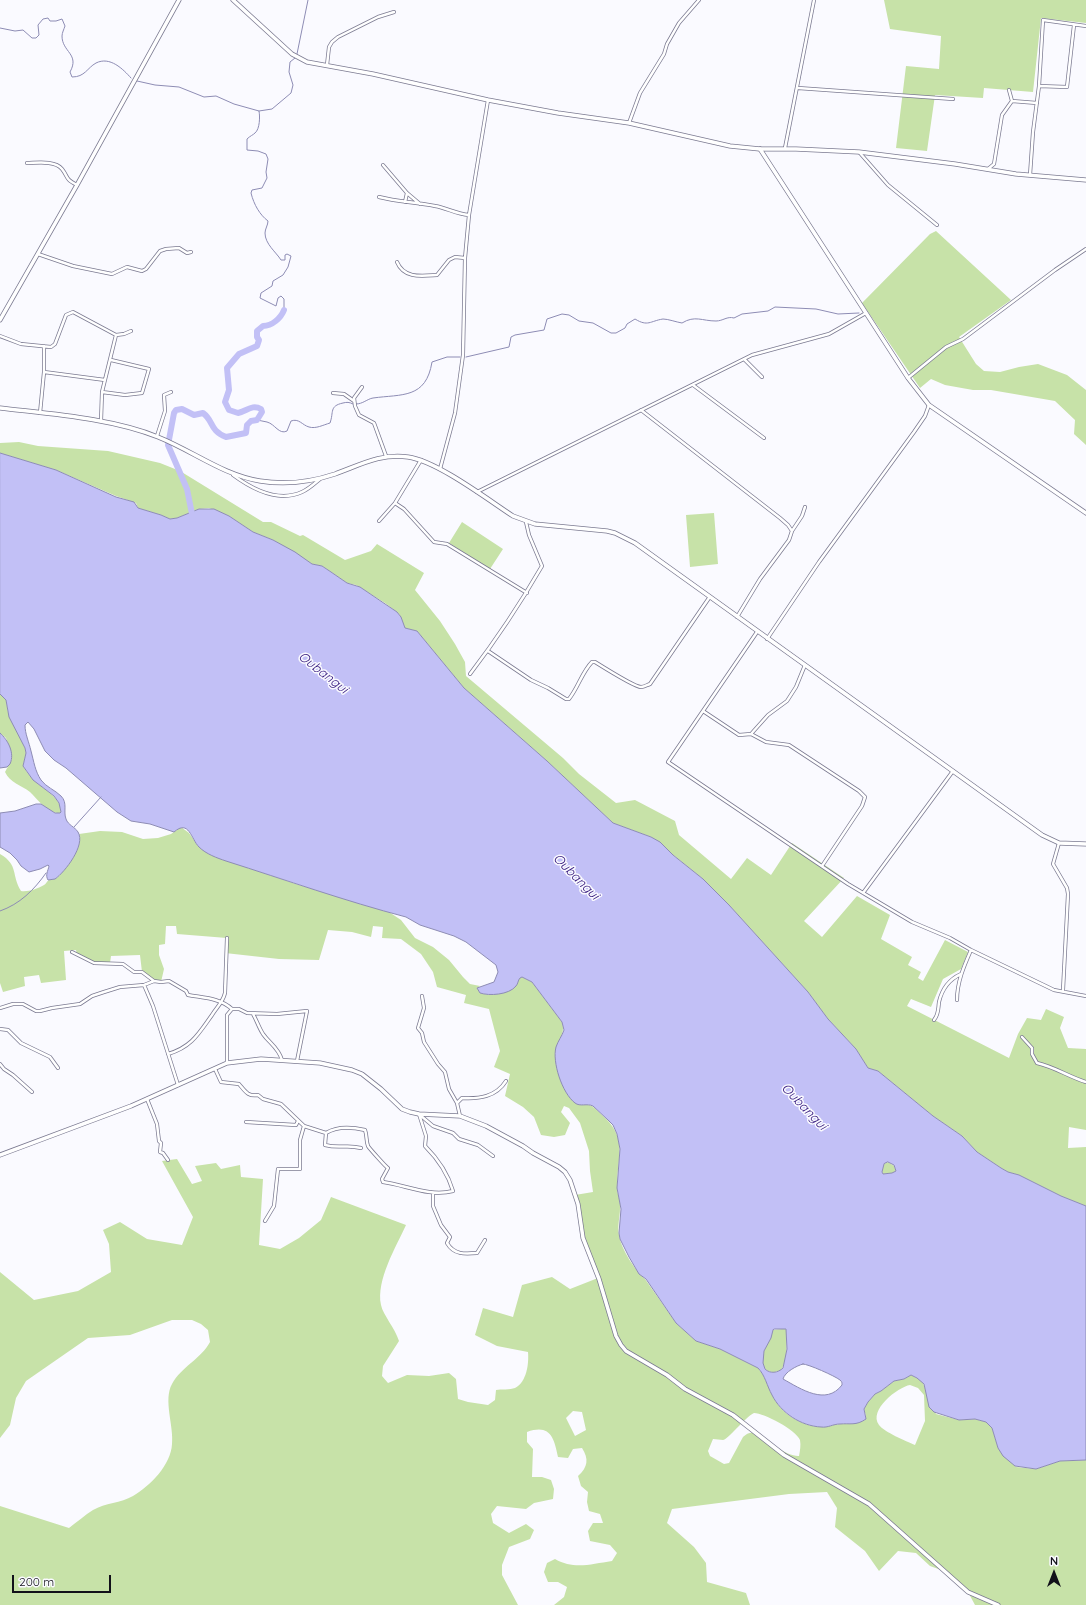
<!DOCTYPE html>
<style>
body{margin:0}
#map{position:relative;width:1086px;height:1605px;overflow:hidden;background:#fafaff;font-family:Quicksand,sans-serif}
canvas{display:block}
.north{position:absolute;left:1034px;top:1553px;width:40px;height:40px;-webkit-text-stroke:3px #fafaff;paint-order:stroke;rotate:0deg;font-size:11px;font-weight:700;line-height:16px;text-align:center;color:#12111a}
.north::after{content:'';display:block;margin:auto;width:14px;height:18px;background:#12111a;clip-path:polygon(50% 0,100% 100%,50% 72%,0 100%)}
.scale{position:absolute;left:12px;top:1575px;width:99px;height:18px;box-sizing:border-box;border:2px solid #12111a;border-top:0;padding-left:5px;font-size:12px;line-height:14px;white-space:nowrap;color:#12111a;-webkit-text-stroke:3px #fafaff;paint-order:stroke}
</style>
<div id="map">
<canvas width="1086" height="1605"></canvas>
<div class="north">N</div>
<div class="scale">200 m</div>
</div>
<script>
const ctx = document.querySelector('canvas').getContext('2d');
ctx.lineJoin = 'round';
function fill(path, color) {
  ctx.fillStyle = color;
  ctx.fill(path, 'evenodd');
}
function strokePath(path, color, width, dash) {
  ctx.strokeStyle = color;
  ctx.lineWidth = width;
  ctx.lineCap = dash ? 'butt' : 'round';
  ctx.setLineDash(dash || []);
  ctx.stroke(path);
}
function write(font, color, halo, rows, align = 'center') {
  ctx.font = font + ' Quicksand,sans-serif';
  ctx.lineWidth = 3;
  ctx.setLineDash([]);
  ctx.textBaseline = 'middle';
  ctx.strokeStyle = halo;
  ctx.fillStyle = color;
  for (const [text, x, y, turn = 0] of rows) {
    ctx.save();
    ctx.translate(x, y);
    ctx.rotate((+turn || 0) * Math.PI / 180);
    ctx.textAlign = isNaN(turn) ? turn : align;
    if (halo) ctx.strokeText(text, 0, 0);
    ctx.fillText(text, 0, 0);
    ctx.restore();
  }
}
fill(new Path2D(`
 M884 0H1086V23L1041 18 1033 92 984 88 983 98 935 95 927 151 896 148 906 66 939 69 941 36 890 29Z
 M936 231 1011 300 959 337 976 364 984 371 1000 372 1019 367 1038 364 1067 375 1086 390V445L1074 434 1075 420 1055 401 991 390H973L945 385 931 379 920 388 862 303 930 234Z
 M19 442 38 446 108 451 160 463 180 471 263 522H271L300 536 303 535 345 560 371 551 377 544 424 573 415 590 440 621 455 644 465 662 466 676 563 758 579 774 616 803 635 800 675 821 679 835 731 879 747 858 771 875 792 843 844 878 804 921 822 937 857 896 890 915 881 939 912 957 908 965 921 972 918 978 923 981 945 940 968 952 961 969 943 979 931 1007 911 999 907 1006 1009 1058 1018 1034 1027 1018 1041 1020 1046 1009 1064 1017 1060 1028 1068 1048 1086 1049V1130L1069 1127 1068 1148 1086 1147V1206L1061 1196 1019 1175 1008 1172 1001 1168 977 1152 962 1136 933 1116 878 1071 868 1068 856 1049 828 1019 808 992 729 905 703 879 651 837 613 823 547 761 464 688 417 631 405 628 399 614 385 603 356 585 347 583 331 572 322 566 312 564 273 540 253 532 229 516 209 508 199 509 177 518 170 519 161 515 138 508 136 503 116 496 56 470 0 453V443Z
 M714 513 718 564 690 567 686 515Z
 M462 522 503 549 490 569 449 543Z
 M0 694 6 700 8 712 25 748 26 753 23 766C26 771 29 775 33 779 43 790 62 797 61 813 48 814 38 800 30 792 21 785 10 783 5 772L12 759 6 738 0 733Z
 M181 827 189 833 199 847 214 856 296 884 389 912 401 920 415 938 433 947 449 960 463 977 470 984 480 986 477 988 480 993C494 998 506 989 518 983V979L522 977 532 982 562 1022C566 1034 557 1042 555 1055L578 1104C593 1105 590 1104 601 1114 629 1138 617 1156 617 1187 617 1195 621 1200 620 1208 620 1217 617 1226 619 1235 621 1249 635 1270 645 1279L676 1323 696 1341 720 1349 758 1368C767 1377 769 1392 777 1403 786 1417 806 1427 822 1427 829 1427 834 1424 841 1424 850 1424 856 1424 865 1420L866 1416 864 1409 868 1402 875 1394 881 1391 894 1381 904 1379 911 1375 922 1381 936 1414 959 1420 975 1419 986 1422 992 1428 998 1448 1016 1467 1036 1469 1060 1461 1086 1460V1605H975L968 1592 944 1571 930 1566 916 1553 898 1551 879 1571 865 1551 835 1527 837 1508 827 1492 789 1494 672 1509 667 1523 694 1547 706 1563 707 1582 746 1593 750 1605H554L564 1597 567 1587 558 1582H548L544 1572 547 1563 555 1559C574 1570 591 1564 612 1561L617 1553 610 1545 590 1541 588 1531 593 1523H603L600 1514 589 1511 587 1502 588 1492 581 1486 578 1476C588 1467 589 1459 582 1448L573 1449 568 1458 558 1457C554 1437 550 1424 527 1432V1442L533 1449 532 1477H542L551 1480 554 1489 553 1499 534 1503 526 1509 497 1506 491 1514 493 1523 509 1533 526 1524 534 1530 530 1539 509 1547 502 1565V1575L518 1605H0V1506L69 1528C77 1522 85 1515 93 1510 105 1503 121 1503 133 1496 150 1486 171 1465 172 1444 174 1426 163 1400 172 1384 181 1367 201 1359 210 1342L208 1330 201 1324 192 1320H172L130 1335 88 1338 26 1381 16 1398 10 1425 0 1438V1272L34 1300 78 1291 111 1272 109 1244 103 1230 120 1222 147 1239 182 1245 193 1217 162 1161 177 1159 192 1184 202 1181 195 1166 216 1163 221 1169 240 1165 241 1177 263 1179 259 1245 280 1249 299 1238 321 1220 331 1197 406 1225C396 1247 376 1280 381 1305 383 1315 395 1328 399 1341L383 1366 382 1376 388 1383 407 1375 429 1376 449 1373 456 1379 458 1399 468 1402 488 1405 495 1400 496 1390C501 1389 510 1390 515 1388 527 1382 529 1363 528 1352L497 1346 475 1335 483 1308 513 1317 522 1285 552 1277 570 1289 598 1278 583 1238 575 1195 593 1192 590 1171 589 1151 580 1123 569 1108 564 1106 561 1112 570 1123 565 1135 554 1137 541 1135 534 1117 523 1107 505 1096 510 1074 494 1067 500 1051 489 1009 464 1003 466 995 437 987 433 972 421 954 401 939 382 938 383 927 373 926 371 937 352 932 328 930 319 960 279 959 225 953 227 938 177 934 176 926H166L165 944 159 945V955L164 969 161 982 154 981 142 972 140 955 111 956 110 963H94L77 955 76 950 64 951 66 980 41 983 39 975 24 977 25 986 3 992 0 983V854C19 865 11 875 21 891 28 892 37 889 44 885 46 884 47 881 49 880 52 879 55 879 58 877 68 864 82 851 79 834L100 831 122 832 143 839 158 838 171 834ZM910 1385 918 1388 924 1395 925 1421 915 1445C906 1441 884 1432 879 1425 868 1410 898 1387 910 1385ZM573 1411 582 1412 586 1430 575 1436 566 1418ZM754 1413C764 1413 796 1430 800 1440 801 1445 800 1451 799 1456 788 1457 765 1440 756 1433 750 1432 747 1433 743 1437L729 1463 724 1464 710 1456 708 1451 713 1439C716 1439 720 1440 723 1440 728 1440 745 1417 754 1413Z
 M888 1162 894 1166 896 1171 895 1173 883 1174 882 1171 884 1164Z
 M782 1329H785L787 1330C785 1344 790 1357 781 1370 766 1377 759 1365 764 1351 767 1344 771 1338 773 1330Z`), '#c7e2a8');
const water = new Path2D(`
 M0 453 56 470 116 497 134 502 138 508 161 515 170 519 177 518 199 509H214L229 516 253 532 273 540 295 552 312 564 322 566 331 572 347 583 360 587 397 612 401 617 405 628 417 631 464 688 547 761 613 823 651 837 660 842 673 855 703 879 729 905 808 992 828 1019 856 1049 868 1068 878 1071 933 1116 962 1136 977 1152 1001 1168 1008 1172 1019 1175 1061 1196 1086 1206V1460L1060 1461 1036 1469 1015 1466 1003 1456 998 1448 992 1428 986 1422 975 1419 959 1420 934 1412 929 1407 924 1384 917 1378 911 1375 904 1379 894 1381 881 1391 875 1394 868 1402 864 1409 866 1419C856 1426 850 1423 840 1424 833 1424 828 1428 821 1427 801 1426 781 1413 772 1395 767 1386 765 1375 758 1368L720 1349 696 1341 676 1323 646 1279 639 1274 629 1257 620 1239 619 1233 621 1209 617 1188 620 1149 617 1134 613 1125 608 1120 593 1106C587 1103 580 1107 575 1103 562 1093 552 1062 556 1047 558 1041 562 1036 564 1030L562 1022 532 982 522 977 520 978C518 980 518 984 516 986 509 995 489 996 480 993L477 988 494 982 498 972 496 965 466 942 454 936 420 925 406 917C345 901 286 880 226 861 217 858 206 854 199 847 191 839 189 819 174 832L150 824 131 821 117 812 66 768 54 760 45 751 34 729 28 722 25 725C25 734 29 742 31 751 34 762 35 771 41 780 46 787 55 790 61 796 68 803 63 811 66 819 68 825 75 827 78 832 86 845 65 872 55 879L48 880C45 875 48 871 49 866L48 865 40 869 29 872 21 866 17 860 10 853 0 847V813L15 811 36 804H41L55 813H60L61 812 59 803 54 796 33 780 23 766 26 753 25 748 9 717 6 700 0 694ZM888 1162 894 1165 896 1171 892 1173 883 1174 882 1172 884 1164ZM775 1329H786L787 1349 783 1368C778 1373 770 1374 765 1369L763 1363 764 1351 771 1338 773 1330ZM803 1364C808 1364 835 1376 840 1380 842 1382 842 1382 842 1385 826 1406 801 1389 783 1379 785 1372 796 1366 803 1364Z
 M0 733C8 740 15 753 10 764L7 767 0 768Z`);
fill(water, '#c2c0f6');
strokePath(water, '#8d8cb4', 1);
strokePath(new Path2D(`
 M0 28 15 31 23 30 32 38H36L39 35 38 25 43 19 48 18 50 21H56L62 19 65 26C64 29 62 33 62 36 62 52 80 54 70 72L72 77C85 77 87 68 96 63 110 56 123 69 131 78
 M297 54 308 0
 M137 81 155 85 179 87 204 97 216 96 234 104 259 111C260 116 260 129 255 133 253 135 250 136 247 139V150L258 151 266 154 268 159 266 172 267 178 262 188 252 190 251 193C254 205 260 215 268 221 268 225 265 229 265 233 265 244 276 252 281 260H285V255L287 254 291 256 288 267 283 275 273 281 272 286 261 293 260 298 276 306 278 298 281 296 284 299V310
 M259 111 272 109 291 93 293 85 289 72 290 62 295 58
 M466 357 509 347 511 337 515 335 544 330 547 319 562 314 569 315 579 321 593 323 611 333H616L625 328 627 324 635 319C648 327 650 321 663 319 668 319 676 322 682 323 695 315 702 321 716 321 723 321 727 316 734 318L742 314 768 311 775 307 816 309 838 314 859 313
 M356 404C363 404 367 399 373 398 402 394 426 399 432 362L447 357H460
 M257 420C260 421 264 421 267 422 275 424 279 435 287 431L291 421C299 418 302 425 309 427 316 429 323 425 330 423 334 412 329 406 343 403 347 402 349 402 353 404
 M74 827 101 797
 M0 911C20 904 34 890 46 873`), '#8d8cb4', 1);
strokePath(new Path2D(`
 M193 519 187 489 168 445 174 413 176 410 182 409 194 415 203 413C214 421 209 430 226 437L246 433 247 425 251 421 257 420 262 412 261 409C252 404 247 411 238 413L229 410 225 402 229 390 227 368 239 354 257 346 259 340 257 337V331L263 326C272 326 281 318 284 310`), '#c2c0f6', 6);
const minor = new Path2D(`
 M327 65 329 47 332 42 338 37 378 17 394 12
 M1039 86 1067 87 1074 25
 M798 88 953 99
 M1009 90 1012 101
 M629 123 640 93 664 54 667 44 679 23 699 0
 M785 148 814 0
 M859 152 888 185 937 225
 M27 163C36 163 55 160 62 169 69 178 64 178 77 185
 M383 165 407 193 420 204
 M988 169 994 164 1002 115 1012 101 1037 103
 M1030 175 1033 132 1039 86 1043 20 1086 26
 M379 197C398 202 417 202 435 206 447 208 456 214 469 215
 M405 202 407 193
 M38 254 73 266 112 274 127 267 142 271 146 269 160 251 166 249 179 248 187 253 191 252
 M397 262C404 279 422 276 437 275L449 260 455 257 465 258
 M0 336 21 344 51 347 55 344 66 315 73 312 116 335 124 334 131 331
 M744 359 762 377
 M44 372 105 380
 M908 378 946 347 963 339 1055 270 1086 249
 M693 385 764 438
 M362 387 354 398 355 406 359 415 374 423 386 456
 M102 392 125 395 142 393 149 369 111 360
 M333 393 344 394 354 401
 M641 410 780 518 788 525 792 531
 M40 413 44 372V346
 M101 421 102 392 116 335
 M157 436 165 411 164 395 171 392
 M440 469 455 413 463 355 465 258 469 215 488 100
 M233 475C252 489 278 503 302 492 309 489 314 484 320 479
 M477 492 752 355 829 334 866 313
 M395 503 404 509 434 542 447 544 527 593
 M379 521 395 503 421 460
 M737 617 760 579 789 540 792 531 802 516 805 507
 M757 632 668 762 848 884 912 922 950 938 971 950 1054 990 1086 996
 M767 639 819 562 914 432 925 416 929 405
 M488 651 531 680 548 688 566 699H569C578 688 582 672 592 662H595C603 667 635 687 641 687 644 687 647 685 650 684L709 598
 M470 674C496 640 520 604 542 566L529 535 526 522
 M703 711 739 735 751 734 766 742 789 745 859 791 865 797 862 806 822 866
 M751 734 768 715 787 701 796 687 805 665
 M1059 843 1053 864 1067 888 1068 894 1063 990
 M863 893 953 771
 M72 952 94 963 123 964 134 972H142L154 981 161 982 169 981 186 991 188 995C204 998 220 998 232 1009H239L247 1013 277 1014 307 1011 297 1061
 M144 985 153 1006 178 1085
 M422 996 424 1008 418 1028 422 1033 424 1042 438 1064 445 1072 449 1089 457 1103 460 1116
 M957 1000C957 982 964 966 971 950
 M0 1008 13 1004H23L36 1011H40L52 1008 80 1004 92 996 104 992 120 987 144 985 154 981
 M253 1014C257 1021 259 1028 263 1034 270 1044 278 1047 282 1060
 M934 1020C939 1014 938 1009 939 1002 942 989 950 979 961 974
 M0 1029 8 1030 21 1043 50 1057 58 1068
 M1022 1037 1032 1048V1054L1037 1063C1055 1067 1069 1077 1086 1082
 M168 1054C192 1047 199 1033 212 1015 217 1007 223 1002 225 993L227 938
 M227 1063V1015L232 1009
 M0 1064 4 1069 13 1075 32 1092
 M215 1069 221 1082 239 1084C245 1091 248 1097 258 1095L263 1099 281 1104 304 1126 326 1133 325 1145C340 1149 347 1144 361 1148
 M147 1099 157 1124 159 1141 161 1143 160 1152 163 1153 168 1160
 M457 1103 462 1098C479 1099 496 1097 506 1081
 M420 1115 433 1126 453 1133 459 1139 478 1145 493 1156
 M246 1122 296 1125 298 1121
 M326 1133C337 1126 352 1127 365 1130 367 1135 366 1141 368 1146 369 1148 386 1167 388 1168L382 1179 383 1182C406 1185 429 1197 453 1191 448 1174 438 1159 425 1146L426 1136 419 1114
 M433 1193V1206L441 1225 450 1237 447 1243C454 1255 465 1254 477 1253L485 1240
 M265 1221 274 1206 278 1169H300V1140L304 1126`);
const tertiary = new Path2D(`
 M760 149 908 378 929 405 1086 513
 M0 320 77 185 179 0`);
const secondary = new Path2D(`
 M233 0 292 54 307 62 373 74 488 100 558 113 629 123 730 146 760 149H796L859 152 955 164 1016 174 1086 180
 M0 408C50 414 111 418 158 437 193 451 223 475 260 481 285 485 311 482 335 474 360 465 381 453 408 457 437 461 487 499 513 516L535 524 607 531 615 533 635 543 1042 835 1059 843 1086 844
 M0 1155 131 1106 227 1063 261 1059 320 1063 352 1070 362 1074 381 1089 402 1109 410 1112 419 1114 460 1116 486 1126 523 1146 533 1153 559 1167 565 1172 570 1180 578 1204 583 1238 599 1279 616 1336 621 1345 626 1351 667 1375 685 1389 733 1415 784 1455 869 1504 968 1592 998 1605`);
strokePath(minor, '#7b7a91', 4);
strokePath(tertiary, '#7b7a91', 5);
strokePath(secondary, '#7b7a91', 5);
strokePath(minor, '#fff', 2.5);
strokePath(tertiary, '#fff', 3.5);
strokePath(secondary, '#fff', 3.5);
write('italic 13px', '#34187e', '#fafaff', [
 ["Oubangui",323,673,38],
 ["Oubangui",576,877,45],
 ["Oubangui",804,1107,46]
]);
</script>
